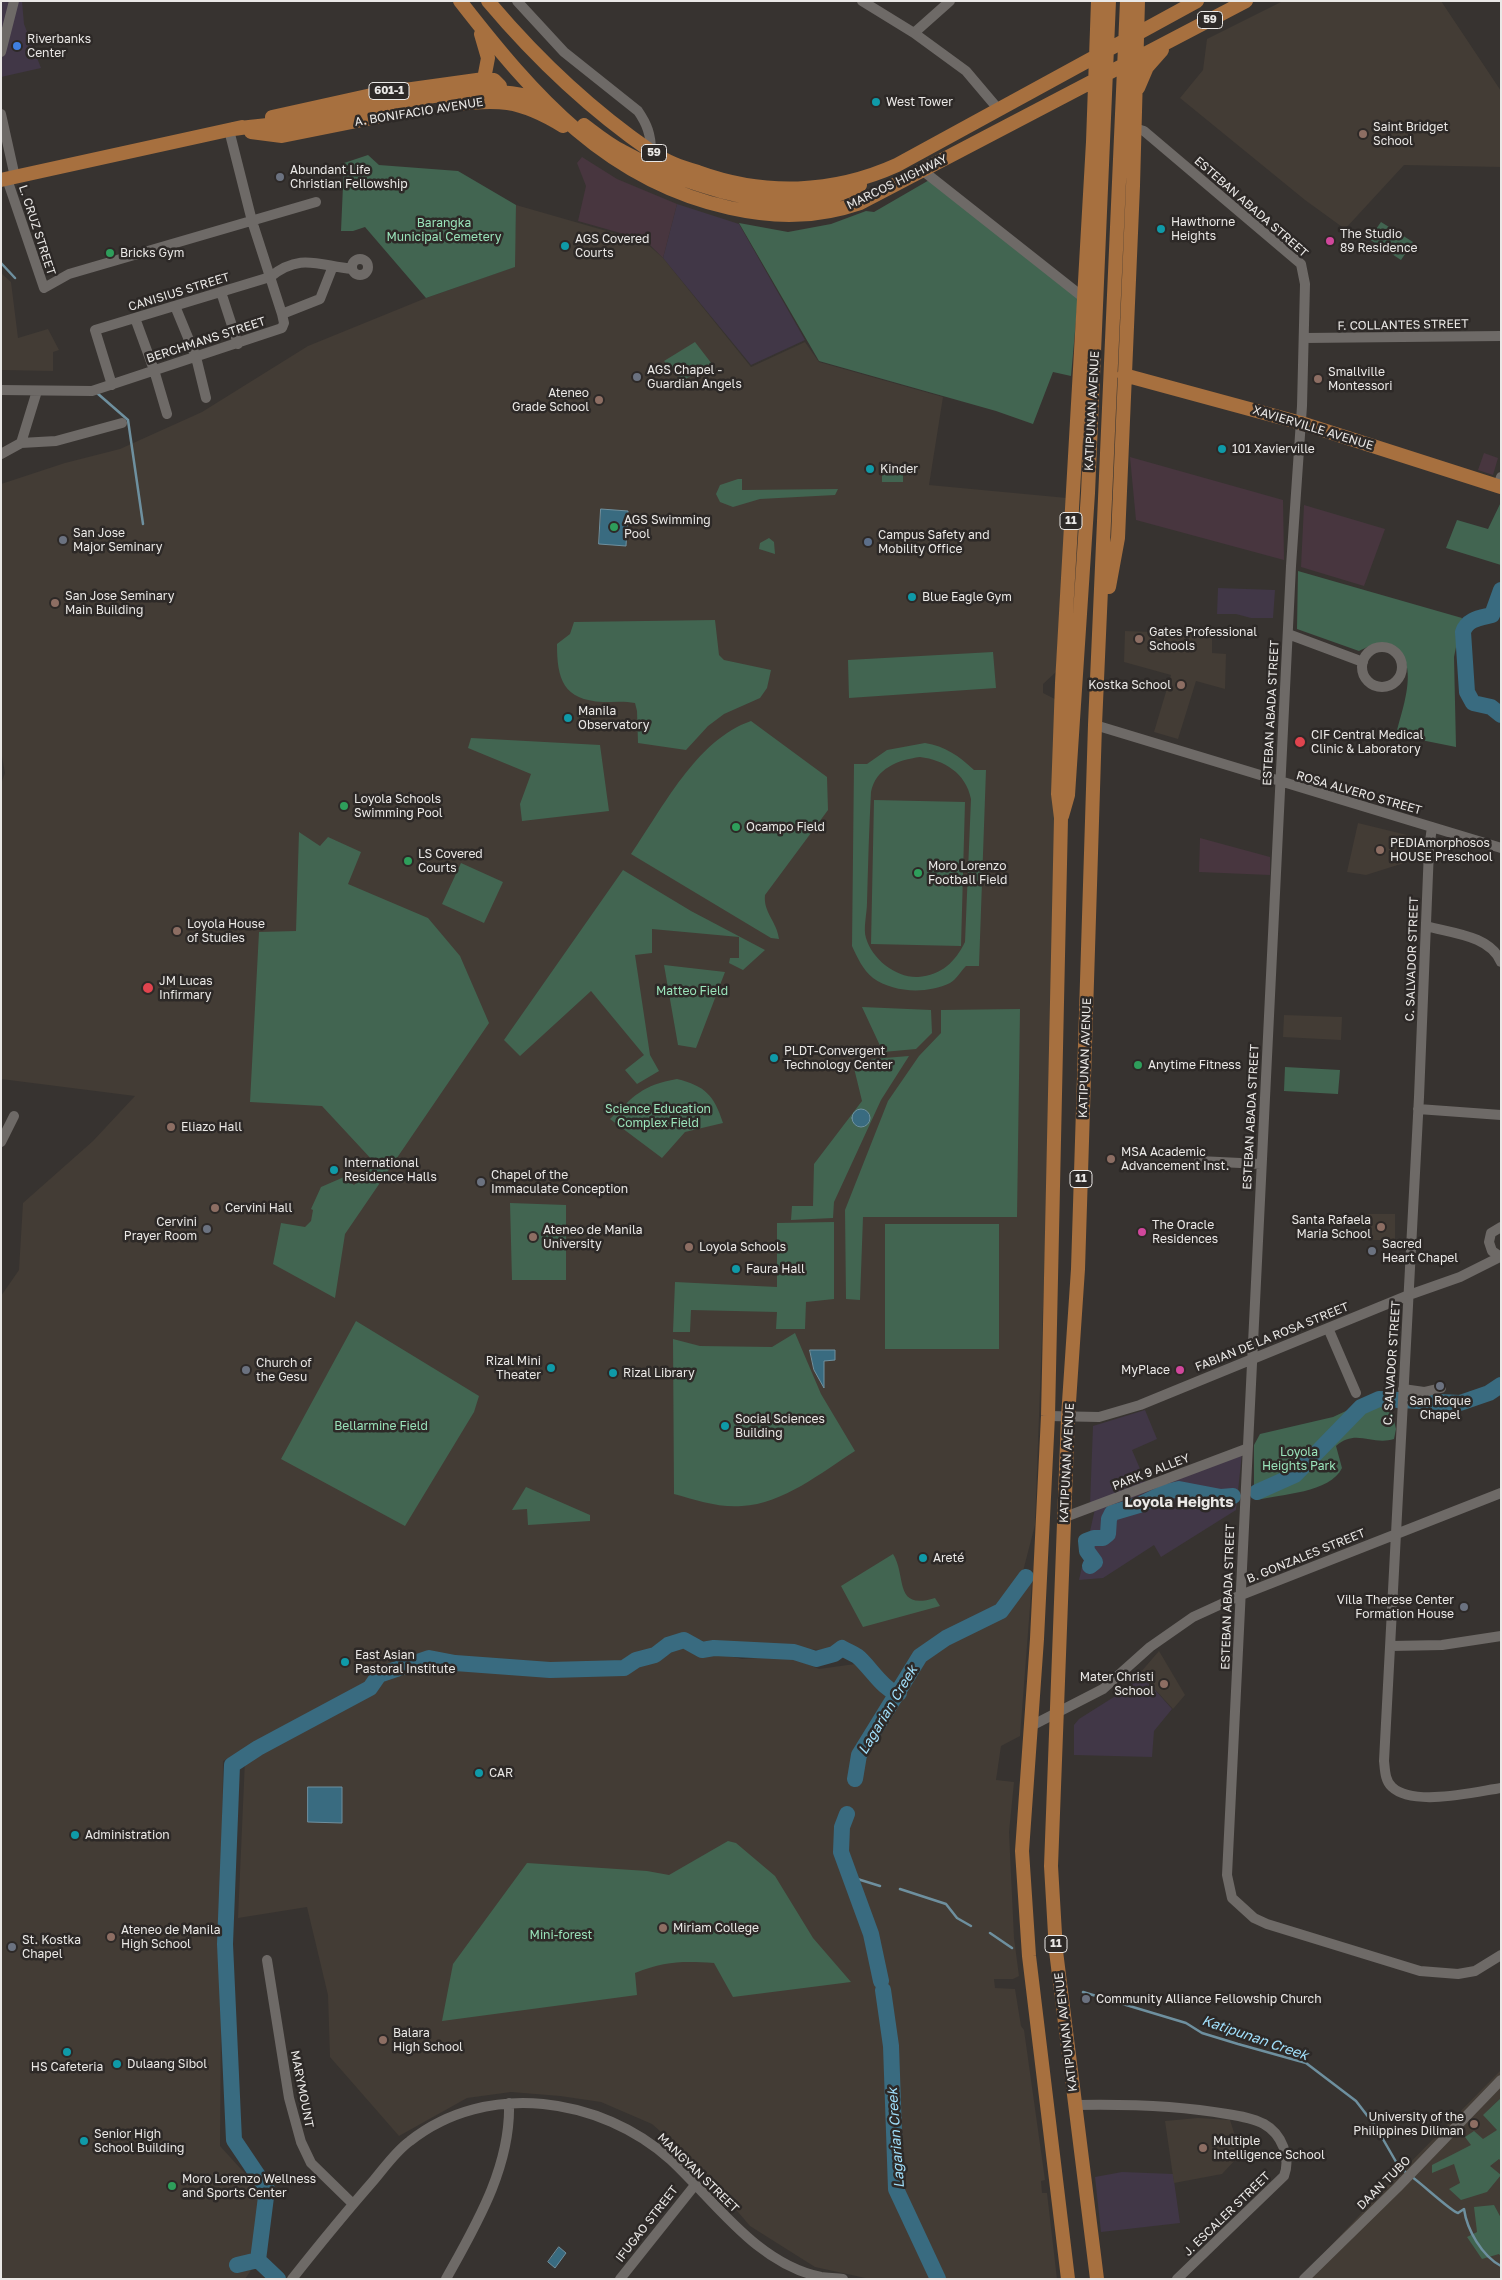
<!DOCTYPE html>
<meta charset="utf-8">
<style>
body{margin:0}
#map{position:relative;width:1502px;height:2280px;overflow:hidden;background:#373330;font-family:"Golos Text",sans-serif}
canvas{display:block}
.frame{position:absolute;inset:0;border:2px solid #eae8e6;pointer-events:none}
</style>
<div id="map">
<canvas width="1502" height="2280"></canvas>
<div class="frame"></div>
</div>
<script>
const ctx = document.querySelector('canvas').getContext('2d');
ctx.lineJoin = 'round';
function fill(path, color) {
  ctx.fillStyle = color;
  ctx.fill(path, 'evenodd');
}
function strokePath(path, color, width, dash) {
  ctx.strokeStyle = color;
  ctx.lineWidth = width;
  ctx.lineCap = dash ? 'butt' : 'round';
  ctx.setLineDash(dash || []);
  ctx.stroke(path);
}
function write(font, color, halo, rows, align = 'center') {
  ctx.font = font + ' "Golos Text",sans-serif';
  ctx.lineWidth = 5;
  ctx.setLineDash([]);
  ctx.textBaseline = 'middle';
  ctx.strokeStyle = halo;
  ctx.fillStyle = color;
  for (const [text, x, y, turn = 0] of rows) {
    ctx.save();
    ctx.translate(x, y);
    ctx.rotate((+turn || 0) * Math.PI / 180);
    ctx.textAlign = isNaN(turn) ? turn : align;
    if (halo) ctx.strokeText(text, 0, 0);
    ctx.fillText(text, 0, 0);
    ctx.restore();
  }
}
fill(new Path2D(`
 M1 1H22L24 24 41 68 1 77Z
 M677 204 739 224 805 340 751 365 663 258Z
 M1218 588 1275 590 1273 618H1251L1236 614H1217Z
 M1145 1410 1157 1439 1132 1450 1146 1483 1090 1505 1093 1426Z
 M1242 1453 1236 1510 1161 1557 1154 1545 1103 1578 1079 1580 1095 1509Z
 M1140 1673 1172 1709 1154 1731 1152 1757 1074 1755V1725L1079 1719 1125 1690Z
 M1122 2172 1173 2174 1180 2223 1101 2232 1095 2177Z`), '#413747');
fill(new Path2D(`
 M582 157 617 179 677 204 663 258 645 240 578 221 586 186 577 163Z
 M1484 453 1498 458 1493 475 1478 470Z
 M1130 457 1283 500 1284 560 1136 520Z
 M1304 505 1385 529 1364 586 1301 567Z
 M1200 838 1270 857V875L1199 872Z`), '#48363f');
fill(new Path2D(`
 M1283 1H1441L1501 91V167L1404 165 1345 229 1305 200 1180 98 1203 70 1207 39Z
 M516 205 645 242 663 258 751 367 805 342 819 362 943 397 929 485 1067 498 1056 672 1043 684V693L1057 700 1054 1009 1035 1525 1022 1575 1005 1599 985 1614 921 1650 898 1686H892L853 1648 820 1650 709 1643 687 1636 667 1638 649 1652 629 1656 614 1665 642 1664 666 1650 685 1647 703 1654H721L742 1659 787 1656 819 1669 855 1664 896 1698H900L903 1696 920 1665 944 1640 1001 1612 1021 1583 1032 1581 1020 1736 1001 1746 996 1780 1014 1782 1009 1832 1014 1938 1019 1976 1013 1979H994L995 1988 1015 1989 1021 2026 1024 2030 1045 2180 1041 2181 1042 2193H1047L1057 2279H870L815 2267 750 2226 697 2164 652 2124 601 2102 560 2096 511 2092 467 2098 399 2136 330 2057 328 1995 307 1907 238 1918 245 1760 383 1682 406 1671 429 1667H496L541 1671 614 1666H537L521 1661H456L427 1654 373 1675 365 1687 223 1761 220 2146 261 2191 258 2260 245 2279H1V1296L19 1270 23 1203 93 1141 135 1096 1 1079V784L5 773 1 751V484L65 463 120 449 202 412 308 346 426 298 514 267Z
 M1 273 11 282 18 338 48 329 59 350 53 352V371L1 370Z
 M1125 631 1212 634V653L1226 654 1225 689 1196 681 1178 739 1154 732 1171 675 1124 662Z
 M1358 823 1411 836 1404 863 1366 875 1347 872Z
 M1284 1015 1342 1017 1341 1040 1283 1037Z
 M1367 1214H1395V1240H1366Z
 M1159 1651 1185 1695 1173 1709 1140 1673Z
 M1501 2070V2279H1299L1394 2179Z
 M1198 2118 1230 2120 1237 2142 1238 2157 1222 2174 1174 2183 1165 2121Z`), '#433c35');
fill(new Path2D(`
 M368 155 379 165 458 171 516 205 515 267 426 298 365 227 353 231H341L344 163Z
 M931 179 1078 298 1071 376 1053 372 1033 424 996 411 819 361 739 223 788 232 831 224 866 211 874 212Z
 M1381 222 1413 242 1401 260 1369 239Z
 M695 342 712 364 682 381 664 361Z
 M882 467 903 468V482H882Z
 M738 479H742V490L838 489 835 495 760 499 733 507 720 502 716 494 720 485Z
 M1501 502V565L1446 548 1457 520 1488 529Z
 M769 538 774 542 775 554 759 549 760 543Z
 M1298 571 1462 618 1454 657 1456 747 1396 735C1402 709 1422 660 1391 646 1379 641 1371 645 1359 651L1297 629Z
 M715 620 719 655 724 660 771 670 767 688 760 698 724 714 708 726 686 750 638 743 637 711 635 703C625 701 614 702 603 702 563 700 557 679 557 644L570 634 574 622Z
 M993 652 996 688 849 698 848 660Z
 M751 721 827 777 828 810 765 895C763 912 777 922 779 939L771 938 631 854C663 808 696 740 751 721Z
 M471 738 600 745 609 811 522 821 520 804 531 774 468 748Z
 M925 743C945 746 959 756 974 770H986L979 966H966C961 971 956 980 950 983 927 994 894 993 873 978 863 970 857 957 852 946L854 764H867L887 750ZM920 757C944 760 966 773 971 799L965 942C955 962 942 975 918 977 896 978 872 959 866 938 863 929 867 913 867 903 868 866 869 829 871 792 876 768 898 760 920 757Z
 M874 800 965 802 961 946 871 944Z
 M299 832 320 846 328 837 361 852 348 884 428 918 460 956 489 1023 345 1234 335 1298 273 1264 281 1223 305 1227 311 1221 313 1210 311 1209 321 1187 344 1177 354 1185 371 1168 374 1162 322 1106 250 1102 259 932 296 931Z
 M461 863 503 882 484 923 442 904Z
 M623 870 691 911 765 950 743 970 729 963 730 958H739V937L652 929V953L635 955 650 1055 659 1071 637 1084 625 1070 644 1055 591 991 520 1056 504 1040Z
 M664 965 725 972 696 1048 678 1045Z
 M862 1007 931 1010 932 1033 916 1049 883 1052Z
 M1020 1009 1017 1217H863L860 1300 846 1299 845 1210 888 1101 919 1056 941 1033V1010Z
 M909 1056 881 1100 834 1202 833 1218 791 1220 792 1206H813L814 1164 862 1101 854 1068 872 1059Z
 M1285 1067 1340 1070 1338 1094 1284 1091Z
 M677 1079C705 1086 714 1095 723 1123L685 1132 662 1158 610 1119C634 1096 642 1085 677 1079Z
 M510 1203 566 1205V1280H512Z
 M834 1222V1299L806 1302 805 1329H776L777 1312 691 1310 690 1332H673L675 1282 777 1287V1223Z
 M885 1224H999V1349H885Z
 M356 1321 479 1396 474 1412 405 1526 281 1459Z
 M795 1333 821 1394 855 1451C822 1472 783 1504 742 1506 719 1508 696 1500 674 1494L673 1339 700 1346 772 1347Z
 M1387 1392 1396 1429 1394 1439C1372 1446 1356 1428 1336 1446L1342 1468C1330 1493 1281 1494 1257 1500L1254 1495V1445L1260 1434 1333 1417Z
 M526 1487 590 1515V1521L528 1525 527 1509 512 1510Z
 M893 1554C907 1576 893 1611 935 1598L940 1606 863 1627 841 1586Z
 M728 1841 736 1843 775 1876 813 1938 851 1982 733 1997 714 1963C683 1961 665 1961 635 1973L637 1995 442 2021 453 1964 527 1863 647 1871 669 1875Z
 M1501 2098V2161L1499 2159 1490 2166 1501 2175 1487 2192 1461 2200 1449 2189 1460 2183 1454 2164 1432 2173V2165L1471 2145 1465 2137 1474 2131 1483 2139 1497 2130 1483 2115Z
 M1494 2205 1501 2218V2257L1499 2254 1482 2259 1467 2237 1477 2232 1474 2207Z`), '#426551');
const water = new Path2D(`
 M601 509 628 511 626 546 599 544Z
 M852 1118a9 9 0 1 1 18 0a9 9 0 1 1-18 0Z
 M810 1350H835V1360L824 1361V1388L814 1370Z
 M308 1787H342V1823L308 1822Z
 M559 2247 566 2253 555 2268 548 2262Z`);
fill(water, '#396b80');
strokePath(water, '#6e909f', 1);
strokePath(new Path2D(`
 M1 263 15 278
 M97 393 128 420 143 524
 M851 1877 880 1886
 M900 1889 946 1904 957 1918 971 1926
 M990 1933 1012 1948
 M1083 1992 1186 2023 1202 2033 1238 2044 1306 2063 1356 2101 1376 2127 1399 2167 1407 2173
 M1412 2177C1421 2183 1452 2212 1458 2213L1464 2209C1467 2230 1482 2256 1501 2266`), '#6e909f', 2.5);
strokePath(new Path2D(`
 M1501 590 1492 615C1480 618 1467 619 1463 632L1467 692 1473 703 1491 707 1501 715
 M1257 1492 1295 1475 1361 1407 1379 1399 1460 1403 1489 1393 1501 1385
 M1090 1566 1095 1562 1087 1551 1086 1541 1094 1538H1103L1108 1534 1109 1519 1112 1513 1139 1505 1166 1492 1179 1489 1221 1497 1233 1496
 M855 1779 859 1755 920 1656 946 1638 1001 1611 1026 1577
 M847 1814 842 1827 841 1852 871 1934 881 1981
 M883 1990 891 2046 896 2189 938 2279
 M258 2260 278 2279
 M237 2265 258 2260 267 2189 234 2140 225 1944 232 1765 258 1748 370 1688 379 1675 429 1658 455 1663 550 1670 624 1668 636 1660 655 1655 668 1645 684 1640 702 1650 714 1648 794 1652 816 1659 834 1654 842 1648C847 1651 852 1653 857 1656 869 1665 885 1693 899 1693`), '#396b80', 16);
strokePath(new Path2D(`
 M517 1 564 52 638 111C647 124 651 135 651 151
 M862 1 914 33 966 71 999 110
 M914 33 950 1
 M1 52 14 1
 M1 114 15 177
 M1134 128 1144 131 1301 264 1305 284 1302 406 1291 566 1227 1875 1232 1898 1254 1918 1267 1924 1420 1971 1458 1974 1475 1971 1501 1955
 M922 170 1084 298
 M7 179 44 288 69 274 316 202
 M352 267a8 8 0 1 1 16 0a8 8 0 1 1-16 0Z
 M221 292 238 344
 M175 306 196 357 206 398
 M282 314 320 299 333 266
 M135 318 154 370 167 414
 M1305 338 1501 336
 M112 385 95 330 270 277C300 253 317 265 352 269
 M1 390 92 391 282 328 284 323 282 314 252 221 229 130
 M21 443 56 441 122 423
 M1 454 21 443 37 391
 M1498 486 1501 477
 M1288 634 1363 662
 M1362 667a20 20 0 1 1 40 0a20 20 0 1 1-40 0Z
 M1095 725 1501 848
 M1432 827 1429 849 1419 1097 1384 1761C1385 1770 1385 1781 1392 1787 1413 1807 1474 1792 1501 1788
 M1426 926C1450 933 1490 935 1501 962
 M1418 1109 1501 1115
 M1 1142 14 1116
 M1199 1161 1261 1164
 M1501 1227 1491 1233 1489 1242 1492 1251 1501 1257
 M1328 1328 1356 1393
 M1403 1389 1424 1392 1441 1388
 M1048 1416 1099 1417 1140 1405 1409 1295 1460 1277 1500 1257
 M1065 1517 1246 1449
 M1391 1646 1442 1645 1501 1636
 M1031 1726 1103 1689 1150 1647 1193 1617 1241 1595 1501 1493
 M267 1960 289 2098 301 2142 311 2163 353 2204
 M1075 2105C1126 2104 1176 2105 1227 2114 1240 2116 1253 2118 1264 2124 1282 2134 1291 2158 1284 2176L1177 2279
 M292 2279C319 2245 346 2212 374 2180 385 2167 396 2151 410 2141 487 2080 601 2097 671 2160 715 2201 757 2264 821 2277 828 2278 836 2278 843 2279
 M446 2279C476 2225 511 2167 509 2103
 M620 2279 695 2185
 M1304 2279 1397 2188 1501 2080`), '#6e6a67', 10);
strokePath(new Path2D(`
 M460 1C534 96 607 181 730 208 775 218 816 218 860 203L1246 1
 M488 1C536 58 591 110 652 152 666 162 682 167 698 172 764 196 833 194 897 165L1197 1
 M481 34 488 58 484 79
 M1138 88 1147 67 1162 50
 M448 105C498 99 519 99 563 126
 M272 117 376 94 484 79 494 80 500 86 499 93 494 97
 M584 125C596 134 608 144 622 151 675 181 767 213 828 198 839 195 850 190 860 185
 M233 129C265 125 297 122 328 116 385 106 491 76 543 102
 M251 132 282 136 387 115
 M1 180 242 127
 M1124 375 1301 423 1501 487
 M1109 587 1118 538 1133 186 1138 1
 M1062 816 1068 795 1088 493 1109 1
 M1068 2279 1029 1956 1022 1851 1037 1639 1048 1416 1061 818 1058 794 1062 683 1093 142 1098 1
 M1097 2279 1056 1951 1051 1866 1068 1417 1078 1269 1095 725 1127 1`), '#a7703f', 14);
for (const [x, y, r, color] of [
 [17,46,5,"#3f7fe0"],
 [876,102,5,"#0f9aa8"],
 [1363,134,5,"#8d6e63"],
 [280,177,5,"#6b7280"],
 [1161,229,5,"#0f9aa8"],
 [1330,241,5,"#d1479c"],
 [565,246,5,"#0f9aa8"],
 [110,253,5,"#2e9e5b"],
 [637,377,5,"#6b7280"],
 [1318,379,5,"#8d6e63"],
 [599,400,5,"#8d6e63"],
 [1222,449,5,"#0f9aa8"],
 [870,469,5,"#0f9aa8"],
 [614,527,5,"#2e9e5b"],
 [63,540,5,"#6b7280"],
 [868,542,5,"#5c6f8a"],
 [912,597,5,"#0f9aa8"],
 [55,603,5,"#8d6e63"],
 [1139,639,5,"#8d6e63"],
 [1181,685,5,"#8d6e63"],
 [568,718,5,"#0f9aa8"],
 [1300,742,6,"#e0444e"],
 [344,806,5,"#2e9e5b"],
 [736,827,5,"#2e9e5b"],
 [1380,850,5,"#8d6e63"],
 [408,861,5,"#2e9e5b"],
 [918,873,5,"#2e9e5b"],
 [177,931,5,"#8d6e63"],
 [148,988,6,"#e0444e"],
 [774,1058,5,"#0f9aa8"],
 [1138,1065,5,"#2e9e5b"],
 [171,1127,5,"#8d6e63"],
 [1111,1159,5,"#8d6e63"],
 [334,1170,5,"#0f9aa8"],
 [481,1182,5,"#6b7280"],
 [215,1208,5,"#8d6e63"],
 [1381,1227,5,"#8d6e63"],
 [207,1229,5,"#6b7280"],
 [1142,1232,5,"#d1479c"],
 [533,1237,5,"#8d6e63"],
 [689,1247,5,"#8d6e63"],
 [1372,1251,5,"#6b7280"],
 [736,1269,5,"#0f9aa8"],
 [551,1368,5,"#0f9aa8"],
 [246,1370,5,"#6b7280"],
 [1180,1370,5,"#d1479c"],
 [613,1373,5,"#0f9aa8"],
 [1440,1386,5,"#6b7280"],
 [725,1426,5,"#0f9aa8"],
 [923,1558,5,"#0f9aa8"],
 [1464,1607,5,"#6b7280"],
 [345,1662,5,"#0f9aa8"],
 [1164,1684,5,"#8d6e63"],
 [479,1773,5,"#0f9aa8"],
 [75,1835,5,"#0f9aa8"],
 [663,1928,5,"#8d6e63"],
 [111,1937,5,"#8d6e63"],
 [12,1947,5,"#6b7280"],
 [1086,1999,5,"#6b7280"],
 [383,2040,5,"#8d6e63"],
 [67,2052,5,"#0f9aa8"],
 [117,2064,5,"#0f9aa8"],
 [1474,2124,5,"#8d6e63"],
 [84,2141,5,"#0f9aa8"],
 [1203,2148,5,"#8d6e63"],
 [172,2186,5,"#2e9e5b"]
]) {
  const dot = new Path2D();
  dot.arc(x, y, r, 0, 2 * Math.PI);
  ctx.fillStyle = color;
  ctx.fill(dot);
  strokePath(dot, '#2d2927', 2);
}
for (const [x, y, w] of [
 [1210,20,25],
 [389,91,40],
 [654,153,25],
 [1071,521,22],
 [1081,1179,22],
 [1056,1944,22]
]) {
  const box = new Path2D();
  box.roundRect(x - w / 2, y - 8.5, w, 17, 4);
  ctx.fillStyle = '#2d2927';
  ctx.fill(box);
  strokePath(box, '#eae8e6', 1);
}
write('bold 11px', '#eae8e6', null, [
 ["59",1210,20],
 ["601-1",389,91],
 ["59",654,153],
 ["11",1071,521],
 ["11",1081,1179],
 ["11",1056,1944]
]);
write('12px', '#eae8e6', '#2d2927', [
 ["Riverbanks",27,39],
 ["Center",27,53],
 ["West Tower",886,102],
 ["Saint Bridget",1373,127],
 ["School",1373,141],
 ["Abundant Life",290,170],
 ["Christian Fellowship",290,184],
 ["Hawthorne",1171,222],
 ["Heights",1171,236],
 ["The Studio",1340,234],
 ["89 Residence",1340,248],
 ["AGS Covered",575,239],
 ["Courts",575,253],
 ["Bricks Gym",120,253],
 ["AGS Chapel -",647,370],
 ["Guardian Angels",647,384],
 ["Smallville",1328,372],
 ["Montessori",1328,386],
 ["Ateneo",589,393,"right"],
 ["Grade School",589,407,"right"],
 ["101 Xavierville",1232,449],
 ["Kinder",880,469],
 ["AGS Swimming",624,520],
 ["Pool",624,534],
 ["San Jose",73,533],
 ["Major Seminary",73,547],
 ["Campus Safety and",878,535],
 ["Mobility Office",878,549],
 ["San Jose Seminary",65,596],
 ["Main Building",65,610],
 ["Blue Eagle Gym",922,597],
 ["Gates Professional",1149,632],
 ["Schools",1149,646],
 ["Kostka School",1171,685,"right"],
 ["Manila",578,711],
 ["Observatory",578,725],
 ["CIF Central Medical",1311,735],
 ["Clinic & Laboratory",1311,749],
 ["Loyola Schools",354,799],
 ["Swimming Pool",354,813],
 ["Ocampo Field",746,827],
 ["PEDIAmorphosos",1390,843],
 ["HOUSE Preschool",1390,857],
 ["LS Covered",418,854],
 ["Courts",418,868],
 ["Moro Lorenzo",928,866],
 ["Football Field",928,880],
 ["Loyola House",187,924],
 ["of Studies",187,938],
 ["JM Lucas",159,981],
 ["Infirmary",159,995],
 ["PLDT-Convergent",784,1051],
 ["Technology Center",784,1065],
 ["Anytime Fitness",1148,1065],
 ["Eliazo Hall",181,1127],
 ["MSA Academic",1121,1152],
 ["Advancement Inst.",1121,1166],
 ["International",344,1163],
 ["Residence Halls",344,1177],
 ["Chapel of the",491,1175],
 ["Immaculate Conception",491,1189],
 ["Cervini Hall",225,1208],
 ["Santa Rafaela",1371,1220,"right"],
 ["Maria School",1371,1234,"right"],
 ["Cervini",197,1222,"right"],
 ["Prayer Room",197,1236,"right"],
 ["The Oracle",1152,1225],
 ["Residences",1152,1239],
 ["Ateneo de Manila",543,1230],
 ["University",543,1244],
 ["Sacred",1382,1244],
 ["Heart Chapel",1382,1258],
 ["Loyola Schools",699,1247],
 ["Faura Hall",746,1269],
 ["Rizal Mini",541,1361,"right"],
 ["Theater",541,1375,"right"],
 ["Church of",256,1363],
 ["the Gesu",256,1377],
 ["MyPlace",1170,1370,"right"],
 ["Rizal Library",623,1373],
 ["San Roque",1440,1401,"center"],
 ["Chapel",1440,1415,"center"],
 ["Social Sciences",735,1419],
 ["Building",735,1433],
 ["Areté",933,1558],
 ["Villa Therese Center",1454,1600,"right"],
 ["Formation House",1454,1614,"right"],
 ["East Asian",355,1655],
 ["Pastoral Institute",355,1669],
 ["Mater Christi",1154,1677,"right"],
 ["School",1154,1691,"right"],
 ["CAR",489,1773],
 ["Administration",85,1835],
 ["Miriam College",673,1928],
 ["Ateneo de Manila",121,1930],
 ["High School",121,1944],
 ["St. Kostka",22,1940],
 ["Chapel",22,1954],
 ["Community Alliance Fellowship Church",1096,1999],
 ["Balara",393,2033],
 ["High School",393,2047],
 ["Dulaang Sibol",127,2064],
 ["HS Cafeteria",67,2067,"center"],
 ["University of the",1464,2117,"right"],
 ["Philippines Diliman",1464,2131,"right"],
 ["Senior High",94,2134],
 ["School Building",94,2148],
 ["Multiple",1213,2141],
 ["Intelligence School",1213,2155],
 ["Moro Lorenzo Wellness",182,2179],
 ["and Sports Center",182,2193]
], 'left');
write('12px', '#eae8e6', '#2d2927', [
 ["A. BONIFACIO AVENUE",419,112,-9],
 ["MARCOS HIGHWAY",897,182,-26],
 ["ESTEBAN ABADA STREET",1251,207,41],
 ["L. CRUZ STREET",37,230,72],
 ["CANISIUS STREET",179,292,-17],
 ["F. COLLANTES STREET",1403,325,-1],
 ["BERCHMANS STREET",206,340,-18],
 ["KATIPUNAN AVENUE",1092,411,-87],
 ["XAVIERVILLE AVENUE",1313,428,17],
 ["ESTEBAN ABADA STREET",1271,713,-87],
 ["ROSA ALVERO STREET",1359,793,16],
 ["C. SALVADOR STREET",1412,959,-88],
 ["KATIPUNAN AVENUE",1085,1058,-88],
 ["ESTEBAN ABADA STREET",1251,1117,-87],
 ["FABIAN DE LA ROSA STREET",1272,1337,-22],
 ["C. SALVADOR STREET",1392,1363,-86],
 ["KATIPUNAN AVENUE",1067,1463,-87],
 ["PARK 9 ALLEY",1151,1472,-21],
 ["B. GONZALES STREET",1306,1556,-22],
 ["ESTEBAN ABADA STREET",1228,1597,-88],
 ["KATIPUNAN AVENUE",1066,2032,-97],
 ["MARYMOUNT",302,2089,79],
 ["MANGYAN STREET",698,2173,44],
 ["DAAN TUBO",1384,2183,-45],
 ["J. ESCALER STREET",1227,2214,-44],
 ["IFUGAO STREET",647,2224,-52]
]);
write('12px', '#9ae3ba', '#2d2927', [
 ["Barangka",444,223],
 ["Municipal Cemetery",444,237],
 ["Matteo Field",692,991],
 ["Science Education",658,1109],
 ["Complex Field",658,1123],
 ["Bellarmine Field",381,1426],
 ["Loyola",1299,1452],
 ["Heights Park",1299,1466],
 ["Mini-forest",561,1935]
]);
write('italic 14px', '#a0dffb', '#2d2927', [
 ["Lagarian Creek",888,1710,-59],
 ["Katipunan Creek",1255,2038,19],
 ["Lagarian Creek",896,2138,-94]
]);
write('bold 15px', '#eae8e6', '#2d2927', [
 ["Loyola Heights",1179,1502]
]);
</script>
